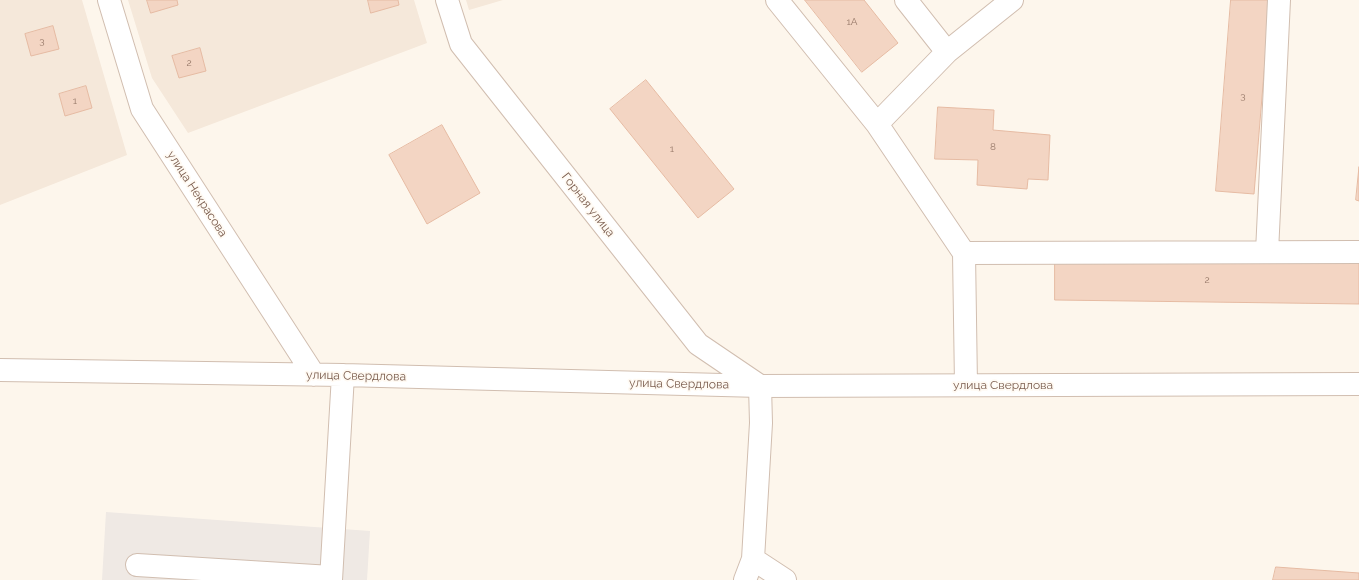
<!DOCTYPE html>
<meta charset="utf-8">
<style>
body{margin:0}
canvas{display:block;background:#fdf6ec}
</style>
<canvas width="1359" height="580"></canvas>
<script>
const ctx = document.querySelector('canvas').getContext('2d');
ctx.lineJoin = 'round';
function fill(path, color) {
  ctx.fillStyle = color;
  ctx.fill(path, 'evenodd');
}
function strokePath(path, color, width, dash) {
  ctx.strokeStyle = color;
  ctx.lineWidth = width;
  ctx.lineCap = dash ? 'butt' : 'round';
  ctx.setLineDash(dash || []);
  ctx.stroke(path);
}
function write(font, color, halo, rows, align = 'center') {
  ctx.font = font + ' Raleway,sans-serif';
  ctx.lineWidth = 3.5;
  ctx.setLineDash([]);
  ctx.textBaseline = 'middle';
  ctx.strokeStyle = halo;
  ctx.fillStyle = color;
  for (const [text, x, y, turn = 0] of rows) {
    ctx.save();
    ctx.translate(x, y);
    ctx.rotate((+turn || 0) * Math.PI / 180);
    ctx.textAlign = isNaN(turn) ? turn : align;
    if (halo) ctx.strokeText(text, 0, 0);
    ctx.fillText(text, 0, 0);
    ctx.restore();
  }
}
fill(new Path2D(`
 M0 0H82L127 155 0 205Z
 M128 0H414L427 43 188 133 152 78Z
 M466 0H503L469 10Z`), '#f5e8da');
fill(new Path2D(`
 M106 512 370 531 367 580H102Z`), '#efe9e4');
const building = new Path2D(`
 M147 0H177L178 5 151 13Z
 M368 0H398L399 5 371 13Z
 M805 0H864L898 43 862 72Z
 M1231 0H1270L1254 194 1216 191Z
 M53 26 59 49 31 56 25 34Z
 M200 48 206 71 179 78 172 56Z
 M646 80 734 189 698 218 610 109Z
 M86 86 92 108 65 116 59 94Z
 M938 107 994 110 993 130 1050 135 1048 180 1028 179 1027 189 977 185 978 160 935 159Z
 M442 125 480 193 427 224 389 155Z
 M1359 167V201L1356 200Z
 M1055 258 1359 259V304L1055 300Z
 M1276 567 1359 573V580H1273Z`);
fill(building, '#f3d5c3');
strokePath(building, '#e6bba3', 1);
const minor = new Path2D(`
 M109 0 142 109 314 375
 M447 0 461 44 698 344 760 386
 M777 0 877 124
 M906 0 947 52
 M1267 252 1279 0
 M964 253 1359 252
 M0 370 343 375 760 386 1359 384
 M966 385 964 253 877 124 947 52 1012 0
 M753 559 785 580
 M137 565 331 577
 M331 580 343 375
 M745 580 753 559 761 423 760 386`);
strokePath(minor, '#d1beb0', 24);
strokePath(minor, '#fff', 22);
write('10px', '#987a6a', null, [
 ["1А",852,22],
 ["3",42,41],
 ["2",189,63],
 ["3",1243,96],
 ["1",75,101],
 ["8",993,147],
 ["1",672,149],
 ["2",1207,280]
]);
write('12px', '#7a5c4d', '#fffaf3', [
 ["улица Некрасова",197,194,57],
 ["Горная улица",588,205,52],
 ["улица Свердлова",356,376,1],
 ["улица Свердлова",679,384,1],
 ["улица Свердлова",1003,385]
]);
</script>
